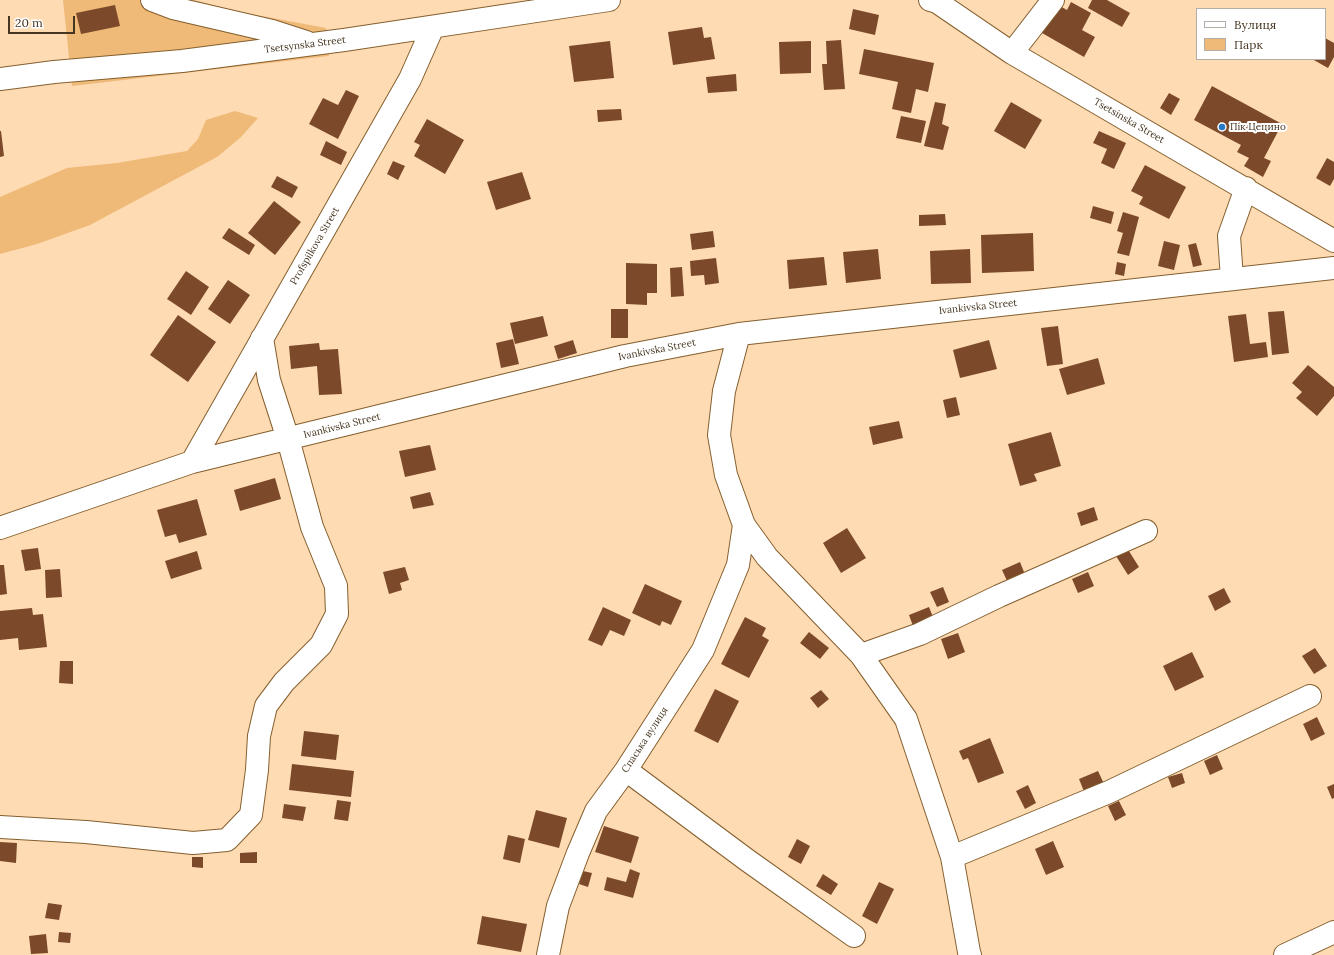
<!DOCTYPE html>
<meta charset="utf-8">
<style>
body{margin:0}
#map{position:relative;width:1334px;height:955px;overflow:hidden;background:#fedbb3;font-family:Lora,serif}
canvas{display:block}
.legend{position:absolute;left:1196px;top:8px;width:130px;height:52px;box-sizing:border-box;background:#fff;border:1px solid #b5aea6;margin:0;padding:5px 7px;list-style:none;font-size:12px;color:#463520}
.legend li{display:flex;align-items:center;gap:8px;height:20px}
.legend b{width:20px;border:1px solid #b5aea6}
.scale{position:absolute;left:8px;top:16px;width:67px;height:18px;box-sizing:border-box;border:2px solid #463520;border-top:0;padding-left:5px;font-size:12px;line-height:14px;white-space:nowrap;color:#463520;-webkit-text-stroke:3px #fff;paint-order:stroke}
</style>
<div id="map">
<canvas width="1334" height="955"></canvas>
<ul class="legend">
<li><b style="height:5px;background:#fff"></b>Вулиця</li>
<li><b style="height:11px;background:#efb977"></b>Парк</li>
</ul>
<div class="scale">20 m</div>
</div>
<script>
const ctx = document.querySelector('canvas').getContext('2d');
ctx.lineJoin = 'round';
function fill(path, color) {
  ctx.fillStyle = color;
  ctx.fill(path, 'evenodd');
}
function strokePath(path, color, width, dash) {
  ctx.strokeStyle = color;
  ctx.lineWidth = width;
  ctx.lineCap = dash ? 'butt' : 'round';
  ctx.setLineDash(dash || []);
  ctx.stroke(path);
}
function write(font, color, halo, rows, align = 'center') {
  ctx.font = font + ' Lora,serif';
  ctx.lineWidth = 4;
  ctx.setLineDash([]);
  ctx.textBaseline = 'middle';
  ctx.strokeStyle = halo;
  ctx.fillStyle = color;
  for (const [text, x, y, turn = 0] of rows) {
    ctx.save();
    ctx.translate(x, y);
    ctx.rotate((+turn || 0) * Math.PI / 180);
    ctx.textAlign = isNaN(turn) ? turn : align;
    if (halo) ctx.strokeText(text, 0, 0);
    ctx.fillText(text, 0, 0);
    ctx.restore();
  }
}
fill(new Path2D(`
 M63 0H194L240 12 326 28 329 56 72 86Z
 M235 111 258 118 240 138 217 157 90 225 37 244 0 254V197L67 168 117 163 187 151 198 139 206 120Z`), '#efb977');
fill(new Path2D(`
 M1092 0H1107L1130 13 1122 27 1088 8Z
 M1071 2 1091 13 1082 30 1095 37 1084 57 1042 33 1058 5 1067 10Z
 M115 5 120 26 81 34 76 13Z
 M853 9 879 15 875 35 849 29Z
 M702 27 704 38 711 37 715 59 673 65 668 32Z
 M1325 38 1334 43V57L1328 68 1312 59H1325Z
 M841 40 845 89 824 90 822 64H827L826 41Z
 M610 41 614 78 574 82 569 46Z
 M811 41V73L780 74 779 42Z
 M864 49 934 63 928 92 916 89 911 113 892 109 898 82 859 74Z
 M736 74 737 91 708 93 706 77Z
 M1212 86 1282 124 1264 158 1271 161 1263 177 1244 166 1249 158 1237 152 1241 145 1194 120Z
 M346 90 359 96 338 139 309 124 323 98 338 105Z
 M1169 93 1180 99 1171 115 1160 108Z
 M935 102 946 104 942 124 949 127 943 150 924 146Z
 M1011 102 1042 120 1025 149 994 131Z
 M621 109 622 120 598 122 597 110Z
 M901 116 926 121 921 143 896 138Z
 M427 119 464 140 445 174 414 156 420 145 414 142Z
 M0 131H1L4 156 0 157Z
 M1099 131 1126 143 1114 169 1101 163 1107 149 1093 143Z
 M326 141 347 152 341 165 320 155Z
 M1327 158 1334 162V179L1330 186 1316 178Z
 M393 161 405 166 398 180 387 174Z
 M1145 165 1186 187 1169 219 1139 204 1143 197 1131 191Z
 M522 172 531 199 496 210 487 182Z
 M277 176 298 187 292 198 271 187Z
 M274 201 301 222 275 255 248 233Z
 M1093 206 1114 212 1111 224 1090 218Z
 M1123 212 1139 217 1129 256 1117 253 1123 233 1117 231Z
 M945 214 946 225 919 226V215Z
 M229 228 255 245 249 255 222 238Z
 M713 231 715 247 692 250 690 234Z
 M1033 233 1034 271 982 273 981 235Z
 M1164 241 1180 245 1174 270 1158 266Z
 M1196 243 1202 265 1193 267 1188 245Z
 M878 249 881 279 846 283 843 252Z
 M970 249 971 283 931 284 930 251Z
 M824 257 827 285 789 289 787 260Z
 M716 258 719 283 705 285 704 275 691 276 690 261Z
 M1117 262 1126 264 1124 276 1115 274Z
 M626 263 657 264V293H647V305L626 304Z
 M682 267 684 296 671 297 670 268Z
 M186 271 209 287 191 315 167 299Z
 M228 280 250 295 230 324 208 309Z
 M611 309H628V338H611Z
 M1284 311 1289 353 1272 355 1268 312Z
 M1246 314 1250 344 1266 342 1268 357 1234 362 1228 316Z
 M178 315 216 342 188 382 150 355Z
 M543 316 548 336 515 344 510 323Z
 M1058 326 1063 364 1047 366 1041 328Z
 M513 339 519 364 501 368 496 343Z
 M573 340 577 353 558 359 554 346Z
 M989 340 997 369 960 378 953 350Z
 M319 343 320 350 338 349 342 394 319 395 317 366 291 369 289 346Z
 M1098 358 1105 384 1067 395 1059 369Z
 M1308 365 1334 387V396L1317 416 1296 398 1302 392 1292 383Z
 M956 397 960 415 947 418 943 400Z
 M899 421 903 438 873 445 869 427Z
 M1051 432 1061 466 1034 474 1037 481 1020 486 1008 444Z
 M430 445 436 470 405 477 399 451Z
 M275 478 281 499 240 511 234 490Z
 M430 492 434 505 413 509 410 497Z
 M197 499 207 535 179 543 176 534 165 537 157 510Z
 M1094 507 1098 520 1081 526 1077 513Z
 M847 528 866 558 841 573 823 543Z
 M38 548 41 569 25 571 21 550Z
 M1127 548 1139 567 1128 575 1116 556Z
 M197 551 202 569 171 579 165 561Z
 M1020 562 1026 577 1009 585 1002 570Z
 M0 565H4L7 594 0 595Z
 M405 567 409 580 400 583 402 590 389 594 383 572Z
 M60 569 62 597 46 598 45 570Z
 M1088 572 1094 586 1078 593 1072 579Z
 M645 584 682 601 671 625 662 621 660 626 632 613Z
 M943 587 949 602 937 607 930 592Z
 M1224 588 1231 602 1215 611 1208 596Z
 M603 607 631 620 624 636 610 630 602 646 588 640Z
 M929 607 933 617 913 626 909 615Z
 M32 608 33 615 43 614 47 647 19 650 18 638 0 640V611Z
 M745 617 766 628 762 636 769 640 749 678 721 664Z
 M809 632 829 648 820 659 800 643Z
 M958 633 965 652 948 659 941 639Z
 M1315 648 1327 666 1314 674 1302 656Z
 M1192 652 1204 677 1175 691 1163 666Z
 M60 661H73V684L59 683Z
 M715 689 739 701 718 743 694 731Z
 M821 690 829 699 818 708 810 698Z
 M1317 717 1325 734 1311 741 1303 724Z
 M304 731 339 735 336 760 301 756Z
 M990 738 1004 773 978 783 968 758 963 760 959 751Z
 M1217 755 1223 769 1210 775 1204 761Z
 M292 764 354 771 351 797 289 790Z
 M1098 771 1105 786 1085 794 1079 779Z
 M1182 773 1185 783 1172 788 1168 777Z
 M1334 784V798L1332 799 1327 787Z
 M1028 785 1036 803 1025 809 1016 791Z
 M337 800 351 802 348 821 334 819Z
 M1119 801 1126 815 1115 821 1108 806Z
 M284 804 306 807 303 821 282 818Z
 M536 810 567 818 559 848 528 840Z
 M604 826 639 837 631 863 595 852Z
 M508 835 525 839 520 863 503 859Z
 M797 839 810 846 801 864 788 857Z
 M1053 841 1064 867 1046 875 1035 849Z
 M0 842 17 843 16 863 0 861Z
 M257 852V863H240V853Z
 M192 857H203V868L192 867Z
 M630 869 640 873 633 898 604 890 607 877 626 882Z
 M583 871 592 873 588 887 579 884Z
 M823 874 838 884 831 895 816 886Z
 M879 882 894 889 877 924 862 916Z
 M48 903 62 905 59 920 45 918Z
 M482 916 527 924 521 952 477 944Z
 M59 932 71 933 70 943 58 942Z
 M46 934 48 953 31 954 29 936Z`), '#7c4a2b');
const minor = new Path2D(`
 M152 0 173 8 272 31 306 42
 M930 0 937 2 1012 53 1334 241
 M1012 53 1053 0
 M0 79 54 72 182 61 344 40 609 0
 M1232 279 1229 236 1246 188
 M739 334 724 391 719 435 726 475 744 525 767 557 861 655 906 719 952 857 969 952 970 955
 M192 462 410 79 433 27
 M0 528 192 462 625 356 739 334 1334 268
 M861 655 920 634 999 596 1146 531
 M626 770 747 860 854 936
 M0 827 86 832 193 843 227 840 251 815 257 770 259 736 266 706 284 682 321 645 337 614 336 586 312 527 288 439 269 380 262 338
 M952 857 1109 792 1310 696
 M548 955 558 906 578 853 596 811 626 770 703 650 738 565 744 525
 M1285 955 1334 932`);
strokePath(minor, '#845f2e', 24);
strokePath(minor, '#fff', 22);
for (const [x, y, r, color] of [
 [1222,127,4,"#2779c8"]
]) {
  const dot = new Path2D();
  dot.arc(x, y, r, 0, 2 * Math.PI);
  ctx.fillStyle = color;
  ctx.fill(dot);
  strokePath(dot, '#fff', 1.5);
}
write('10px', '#463520', '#fff', [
 ["Tsetsynska Street",305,45,-7],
 ["Tsetsinska Street",1129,121,30],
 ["Profspilkova Street",315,246,-60],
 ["Ivankivska Street",978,307,-6],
 ["Ivankivska Street",657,350,-11],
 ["Ivankivska Street",342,426,-14],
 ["Спаська вулиця",645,740,-57]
]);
write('10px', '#463520', '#fff', [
 ["Пік Цецино",1230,127]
], 'left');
</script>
